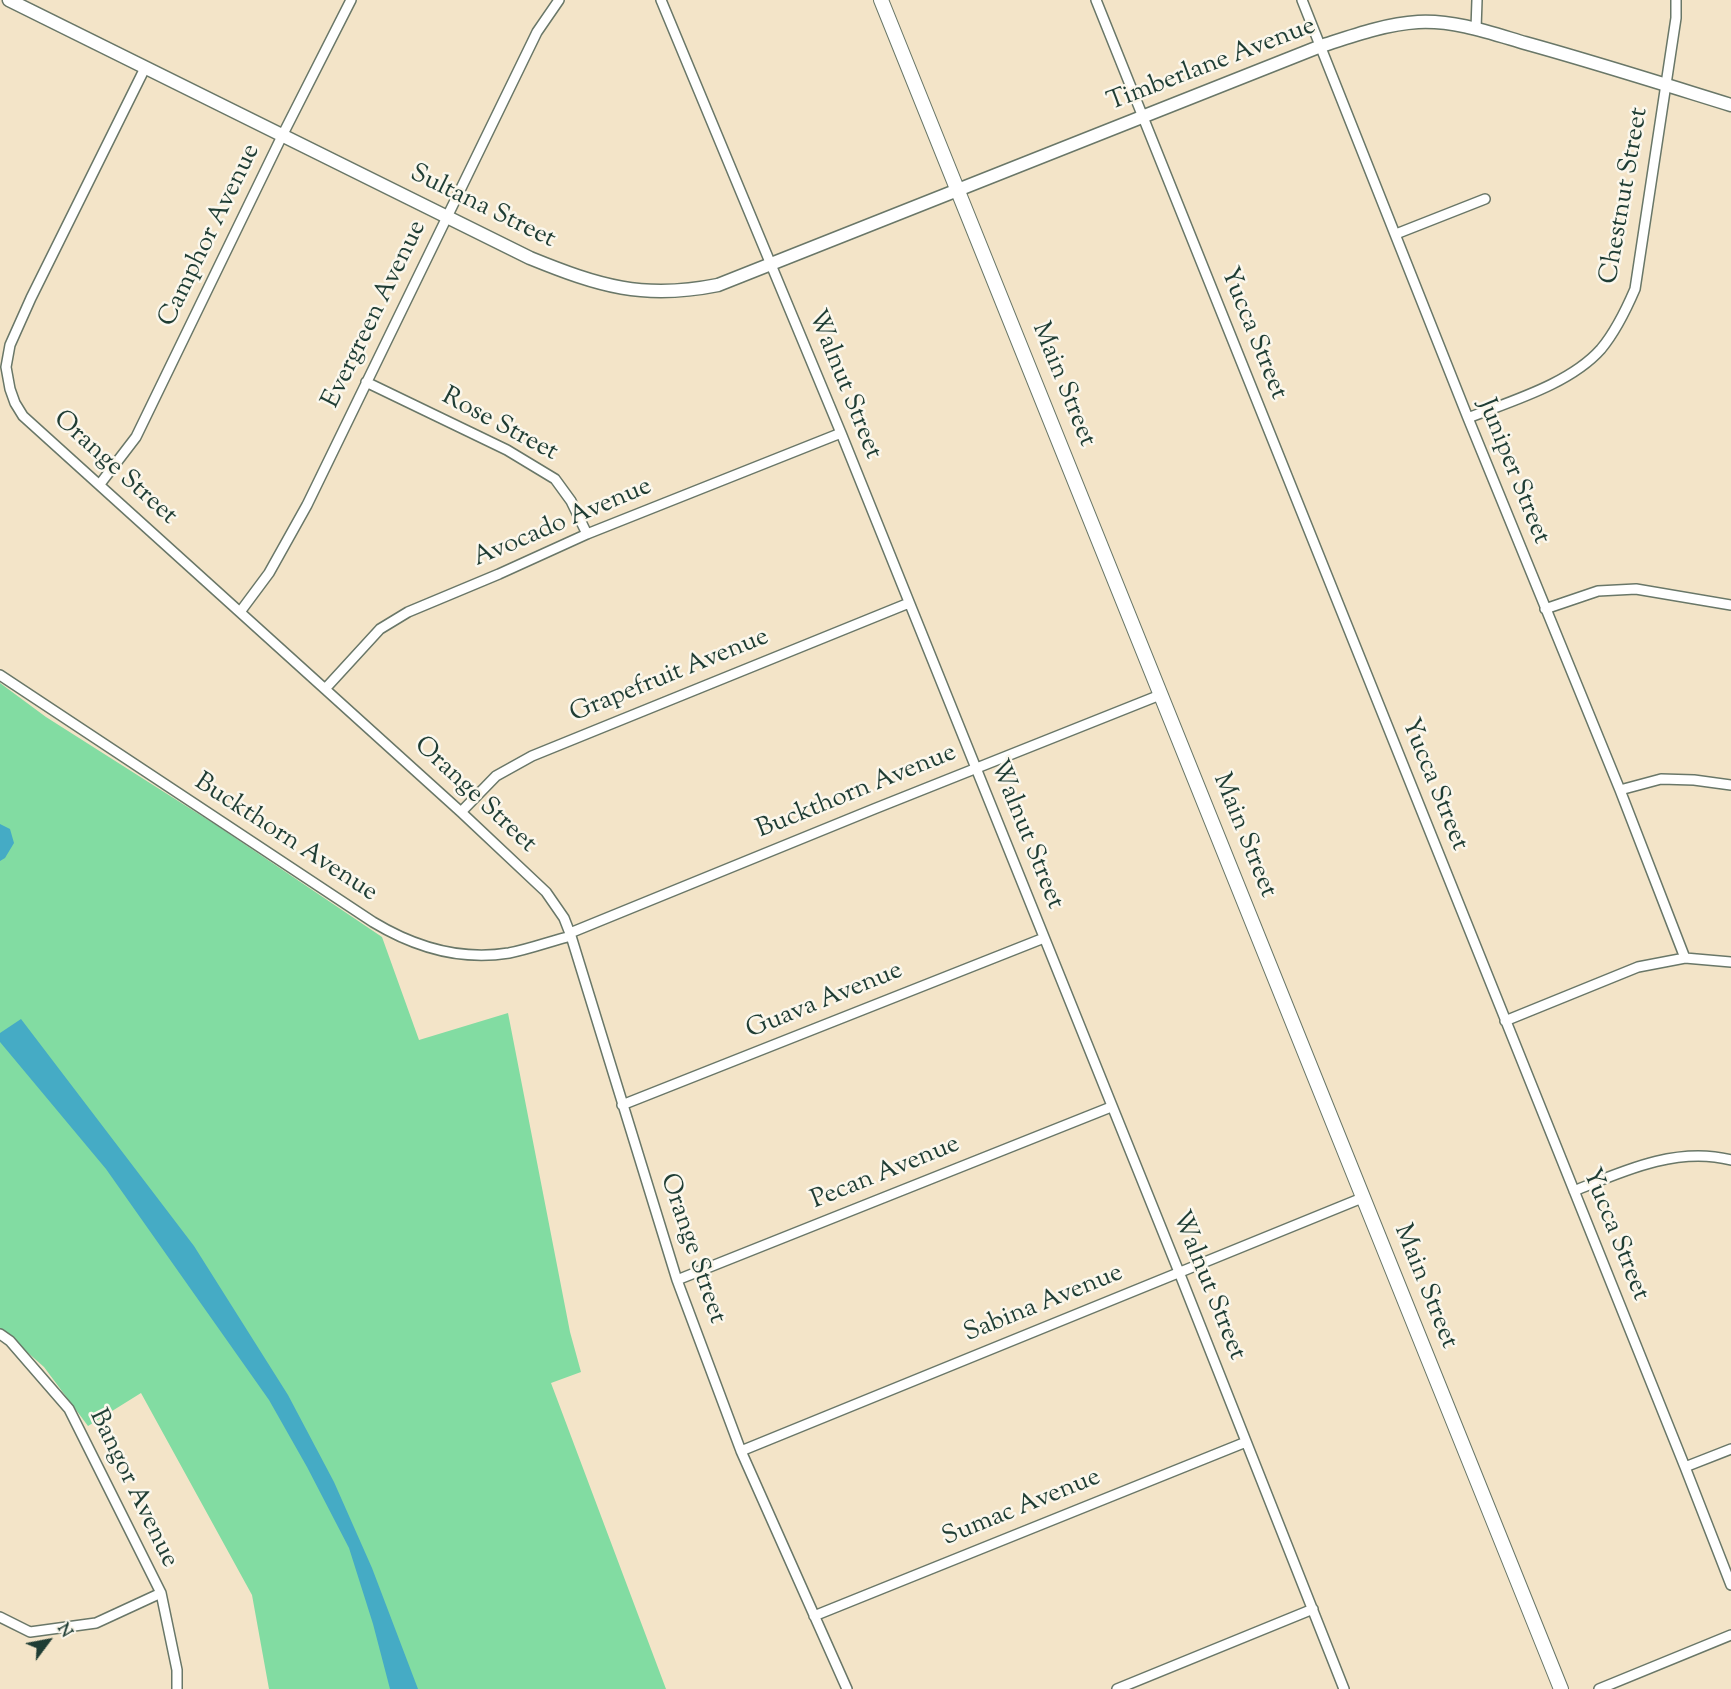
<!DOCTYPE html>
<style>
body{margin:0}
#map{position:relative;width:1731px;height:1689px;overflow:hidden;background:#f3e4c8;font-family:"Sorts Mill Goudy",serif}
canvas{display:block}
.north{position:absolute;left:18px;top:1611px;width:60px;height:60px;-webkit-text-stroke:4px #fbf7ec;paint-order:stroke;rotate:58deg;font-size:16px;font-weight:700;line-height:24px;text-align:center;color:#1f3d34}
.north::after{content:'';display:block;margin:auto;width:21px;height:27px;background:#1f3d34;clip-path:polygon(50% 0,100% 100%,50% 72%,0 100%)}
</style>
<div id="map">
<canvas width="1731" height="1689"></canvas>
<div class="north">N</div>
</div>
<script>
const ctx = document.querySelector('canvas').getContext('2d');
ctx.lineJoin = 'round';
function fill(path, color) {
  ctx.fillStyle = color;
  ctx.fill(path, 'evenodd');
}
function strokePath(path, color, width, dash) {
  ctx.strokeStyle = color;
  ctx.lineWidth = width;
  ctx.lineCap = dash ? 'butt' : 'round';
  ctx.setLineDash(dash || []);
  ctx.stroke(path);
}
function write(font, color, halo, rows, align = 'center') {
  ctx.font = font + ' "Sorts Mill Goudy",serif';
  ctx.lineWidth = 5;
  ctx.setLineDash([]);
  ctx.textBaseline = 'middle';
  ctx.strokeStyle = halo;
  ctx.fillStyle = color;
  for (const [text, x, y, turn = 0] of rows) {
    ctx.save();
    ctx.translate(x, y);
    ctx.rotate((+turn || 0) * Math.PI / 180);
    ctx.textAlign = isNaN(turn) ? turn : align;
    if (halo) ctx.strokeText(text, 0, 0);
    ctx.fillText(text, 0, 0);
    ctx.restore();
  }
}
fill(new Path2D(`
 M0 683 46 717 216 825 382 937 419 1040 508 1013 570 1332 581 1372 551 1383 666 1689H269L252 1595 141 1393 88 1426 44 1367 0 1328Z`), '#82dca2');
fill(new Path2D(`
 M0 824 10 829 14 843 5 858 0 861Z
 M21 1019 194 1246 288 1395 334 1482 372 1568 418 1689H390L373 1624 349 1548 307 1467 269 1400 106 1169 0 1042V1033Z`), '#45abc5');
const minor = new Path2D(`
 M661 0 841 433 1179 1272 1344 1689
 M1096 0 1685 1467 1731 1585
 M1302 0 1468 418 1620 790 1685 958
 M1476 29 1477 0
 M145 68 31 298 10 345 6 367 10 389 15 403 23 416 461 812 546 892 564 918 571 936 677 1280 741 1451 847 1689
 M1396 234 1485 199
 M366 382 507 450 555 479 571 501 587 534
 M1468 418C1511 401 1570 384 1601 349 1616 331 1626 310 1635 289L1676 18V0
 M100 484 136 437 282 136 351 0
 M1545 609 1598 591 1636 589 1731 605
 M240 612 269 573 307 505 537 32 559 0
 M0 675 373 922C416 948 460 961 509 953 530 949 551 941 571 936
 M325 689 380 629 408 612 499 574 587 534 841 433
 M1620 790 1661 779 1694 780 1731 785
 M461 812 496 776 532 756 909 603
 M570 933 874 809 1160 695
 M1505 1021 1638 967 1685 958 1731 962
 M622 1105 1044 938
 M1574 1191C1623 1171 1677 1146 1731 1160
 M677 1280 1111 1107
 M0 1334 10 1341 69 1409 161 1593 177 1670V1689
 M741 1451 1362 1198
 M1685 1467 1731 1449
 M814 1616 1246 1442
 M0 1617 30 1632 96 1623 161 1593
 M1117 1689 1313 1609
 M1599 1689 1731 1635`);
const tertiary = new Path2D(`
 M9 0 530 258C599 286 643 300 718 285L1321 46C1352 36 1385 24 1418 22 1455 20 1491 33 1525 43 1594 62 1663 84 1731 105`);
const secondary = new Path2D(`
 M881 0 1561 1689`);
strokePath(minor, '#697768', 12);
strokePath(tertiary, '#697768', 15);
strokePath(secondary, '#697768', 16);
strokePath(minor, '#fff', 9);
strokePath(tertiary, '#fff', 12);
strokePath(secondary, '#fff', 14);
write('26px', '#1f3d34', '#fbf7ec', [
 ["Timberlane Avenue",1212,66,-21],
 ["Chestnut Street",1626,196,-80],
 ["Sultana Street",482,208,26],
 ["Camphor Avenue",211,236,-64],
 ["Evergreen Avenue",376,315,-64],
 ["Yucca Street",1252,334,68],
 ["Walnut Street",843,385,68],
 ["Main Street",1062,385,68],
 ["Rose Street",499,426,28],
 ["Orange Street",114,469,42],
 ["Juniper Street",1512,472,68],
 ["Avocado Avenue",563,524,-23],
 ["Grapefruit Avenue",670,677,-22],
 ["Yucca Street",1433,785,68],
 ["Buckthorn Avenue",857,793,-22],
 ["Orange Street",474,796,43],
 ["Walnut Street",1025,835,68],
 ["Main Street",1243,836,68],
 ["Buckthorn Avenue",285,839,33],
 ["Guava Avenue",825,1002,-22],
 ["Pecan Avenue",886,1174,-22],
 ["Yucca Street",1614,1235,68],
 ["Orange Street",691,1249,71],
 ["Walnut Street",1207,1286,68],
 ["Main Street",1424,1287,68],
 ["Sabina Avenue",1044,1305,-22],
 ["Bangor Avenue",132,1489,64],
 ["Sumac Avenue",1022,1509,-22]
]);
</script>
